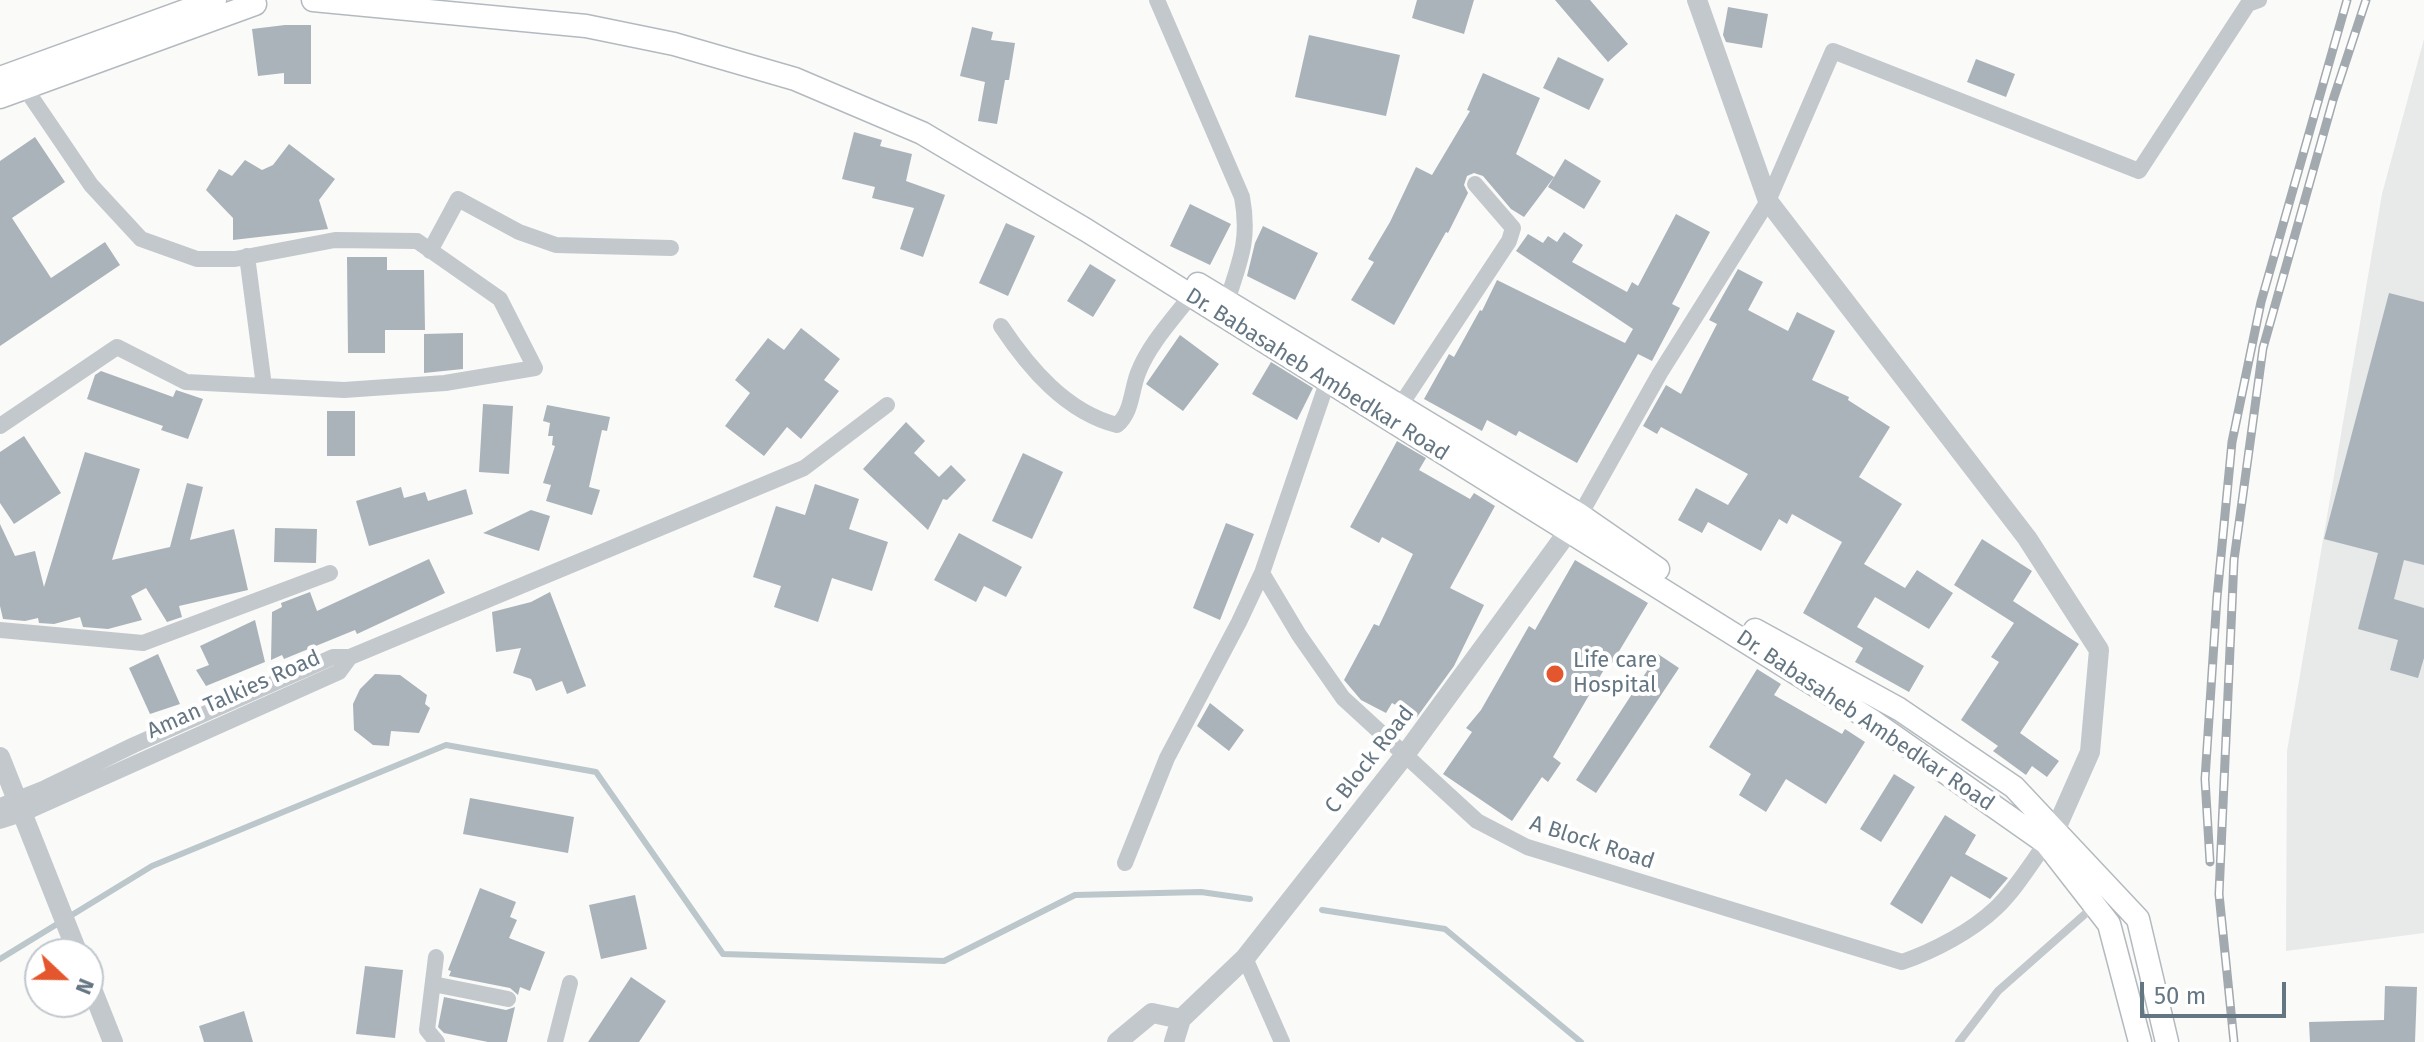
<!DOCTYPE html>
<style>
body{margin:0}
#map{position:relative;width:2424px;height:1042px;overflow:hidden;background:#fafaf8;font-family:"Fira Sans",sans-serif}
canvas{display:block}
.north{position:absolute;left:24px;top:938px;width:80px;height:80px;box-sizing:border-box;background:#fff;border:2px solid #c1c8cd;border-radius:50%;rotate:112deg;font-size:22px;font-weight:700;line-height:32px;text-align:center;color:#657683}
.north::after{content:'';display:block;margin:auto;width:28px;height:36px;background:#e4572e;clip-path:polygon(50% 0,100% 100%,50% 72%,0 100%)}
.scale{position:absolute;left:2140px;top:982px;width:146px;height:36px;box-sizing:border-box;border:4px solid #657683;border-top:0;padding-left:10px;font-size:24px;line-height:28px;white-space:nowrap;color:#657683;-webkit-text-stroke:6px #fff;paint-order:stroke}
</style>
<div id="map">
<canvas width="2424" height="1042"></canvas>
<div class="north">N</div>
<div class="scale">50 m</div>
</div>
<script>
const ctx = document.querySelector('canvas').getContext('2d');
ctx.lineJoin = 'round';
function fill(path, color) {
  ctx.fillStyle = color;
  ctx.fill(path, 'evenodd');
}
function strokePath(path, color, width, dash) {
  ctx.strokeStyle = color;
  ctx.lineWidth = width;
  ctx.lineCap = dash ? 'butt' : 'round';
  ctx.setLineDash(dash || []);
  ctx.stroke(path);
}
function write(font, color, halo, rows, align = 'center') {
  ctx.font = font + ' "Fira Sans",sans-serif';
  ctx.lineWidth = 8;
  ctx.setLineDash([]);
  ctx.textBaseline = 'middle';
  ctx.strokeStyle = halo;
  ctx.fillStyle = color;
  for (const [text, x, y, turn = 0] of rows) {
    ctx.save();
    ctx.translate(x, y);
    ctx.rotate((+turn || 0) * Math.PI / 180);
    ctx.textAlign = isNaN(turn) ? turn : align;
    if (halo) ctx.strokeText(text, 0, 0);
    ctx.fillText(text, 0, 0);
    ctx.restore();
  }
}
fill(new Path2D(`
 M2424 39V933L2286 951 2287 751 2382 194Z`), '#e8e9e9');
strokePath(new Path2D(`
 M1322 910 1445 929 1581 1042
 M0 959 152 866 446 745 596 772 723 954 944 961 1075 895 1201 892 1250 899`), '#bbc7cb', 6);
fill(new Path2D(`
 M1417 0H1474L1464 34 1412 18Z
 M1555 0H1590L1628 44 1608 62Z
 M1728 7 1768 14 1762 48 1726 42 1723 35Z
 M285 25H311V84H284V73L258 76 252 29Z
 M972 27 993 32 991 40 1015 43 1009 80H1005L997 124 978 121 985 82 960 76Z
 M1309 35 1400 55 1386 116 1295 97Z
 M1558 57 1604 79 1589 110 1543 88Z
 M1976 59 2015 74 2006 97 1967 82Z
 M1483 73 1540 98 1516 154 1554 177 1524 217 1511 209 1483 176 1474 173 1467 176 1464 185 1468 193 1448 233 1446 232 1394 325 1351 300 1374 262 1368 259 1390 222 1416 167 1432 175 1470 111 1467 110Z
 M854 132 882 140 880 146 912 154 906 181 945 195 923 257 900 249 914 208 872 198 875 187 842 179Z
 M35 137 65 182 12 218 51 278 105 242 120 265 0 346V161Z
 M289 144 335 179 319 200 328 229 233 240V218L206 190 219 169 232 176 245 160 262 170 273 165Z
 M1565 159 1601 181 1584 209 1548 187Z
 M1190 204 1231 224 1210 265 1170 246Z
 M1676 214 1710 232 1672 304 1680 308 1652 361 1638 354 1577 463 1519 431 1516 436 1487 420 1482 431 1424 399 1449 354 1454 357 1480 310 1482 311 1497 280 1625 343 1633 329 1516 251 1528 234 1543 243 1548 236 1557 242 1564 232 1583 245 1572 262 1627 292 1632 282 1638 286Z
 M1006 223 1035 236 1008 296 979 283Z
 M1263 226 1318 253 1295 300 1247 276 1255 243Z
 M347 257H387V270H424L425 330H385V353H348Z
 M1090 264 1116 280 1093 317 1067 301Z
 M1738 269 1763 282 1748 310 1788 331 1797 312 1835 331 1812 380 1849 397 1848 400 1890 427 1859 477 1902 504 1864 564 1905 588 1917 570 1953 593 1929 629 1875 597 1857 627 1924 666 1909 692 1855 662 1863 648 1803 613 1842 542 1792 514 1787 524 1779 519 1761 551 1708 522 1702 533 1678 520 1696 488 1728 505 1748 474 1661 427 1657 434 1643 426 1666 385 1681 394 1717 324 1709 320Z
 M2389 293 2424 302V565L2404 560 2394 599 2424 608V658L2418 678 2390 670 2398 640 2358 629 2378 553 2324 539Z
 M801 328 840 359 824 380 839 391 801 439 787 427 764 456 725 426 750 393 735 380 768 338 784 350Z
 M463 333V369L424 373V334Z
 M1180 335 1219 364 1183 411 1146 384Z
 M1271 362 1313 388 1297 420 1252 394Z
 M101 371 173 397 176 390 203 399 188 439 161 430 163 426 87 399 95 375Z
 M483 404 513 406 509 474 479 472Z
 M547 405 610 417 607 431 602 430 589 487 600 490 592 515 546 501 551 485 543 483 555 446 552 445 553 436H548L550 423 543 421Z
 M327 411H355V456H327Z
 M906 422 925 441 914 453 939 477 951 465 966 480 947 500 943 499 928 530 863 469Z
 M24 436 61 493 14 524 0 503V452Z
 M1397 441 1426 458 1419 470 1470 499 1474 493 1495 506 1450 588 1484 605 1454 666 1417 717 1392 703 1386 713 1361 700 1344 680 1374 624 1379 626 1413 554 1382 537 1379 543 1350 527Z
 M85 452 140 469 112 560 170 547 187 483 203 487 190 540 234 529 248 590 179 606 182 617 167 622 146 588 131 596 142 620 108 629 83 627 80 617 54 624 39 623 38 618 25 621 3 619 0 606V524L15 556 35 551 44 587Z
 M1023 453 1063 472 1032 539 992 521Z
 M815 484 859 499 849 529 888 542 872 591 832 578 818 622 774 607 781 586 753 577 776 506 805 515Z
 M401 487 404 498 425 492 428 501 466 489 473 514 369 546 356 501Z
 M531 510 550 516 539 551 483 533Z
 M1226 523 1254 534 1220 620 1193 608Z
 M275 528 317 529 316 563 274 562Z
 M959 533 1022 567 1006 597 984 586 976 602 934 580Z
 M1982 539 2032 571 2013 601 2079 644 2020 733 2059 761 2047 777 2032 766 2026 775 1993 751 1998 746 1961 720 1999 662 1991 657 2014 623 1954 585Z
 M429 559 445 593 357 634 355 630 284 659 282 655 271 660 272 612 282 607 281 603 310 592 317 611Z
 M1575 560 1648 603 1612 663 1609 661 1553 757 1561 763 1548 782 1542 777 1512 821 1443 774 1472 732 1466 728 1481 710 1529 626 1535 630Z
 M550 592 586 686 567 694 562 681 536 691 531 679 513 673 521 648 496 652 492 612 531 602Z
 M255 620 265 662 206 686 196 670 209 665 200 646Z
 M158 654 180 704 150 714 129 668Z
 M1658 654 1679 668 1596 793 1576 780Z
 M1757 669 1781 684 1774 695 1842 734 1845 729 1865 742 1826 804 1786 779 1766 812 1739 795 1751 774 1709 747Z
 M375 674 400 675 427 695 425 704 430 708 419 733 391 731 389 746 373 745 354 730 353 704 360 689Z
 M1210 703 1244 730 1229 751 1197 726Z
 M1894 774 1915 787 1881 842 1860 829Z
 M470 798 574 817 568 853 463 834Z
 M1945 815 1976 835 1965 854 2008 878 1990 899 1951 876 1922 924 1890 904Z
 M480 888 516 902 510 917 517 920 509 938 545 952 530 991 520 987 518 995 510 988 449 976 451 971 448 970Z
 M635 895 647 949 601 959 589 905Z
 M365 966 403 970 395 1038 356 1034Z
 M631 977 666 1001 639 1042H588Z
 M2385 986 2417 987 2415 1042H2310L2309 1022 2384 1020Z
 M444 997 506 1010 515 1007 507 1042H488L444 1033 438 1027Z
 M244 1011 253 1042H204L199 1026Z`), '#aab3b9');
const secondary = new Path2D(`
 M313 0 586 26 674 44 795 79 922 133 1086 230 1871 720 2046 843 2109 924 2140 1042
 M0 78 215 0
 M0 97 255 4
 M1198 284 1580 515 1658 569
 M1755 630 1899 709 2014 787 2138 919 2167 1042`);
strokePath(secondary, '#b3babf', 25);
strokePath(new Path2D(`
 M1959 1042 1998 991 2093 907`), '#c3c8cc', 8);
strokePath(new Path2D(`
 M1157 0 1242 197C1250 240 1240 261 1227 301
 M430 251 458 199 519 232 556 245 671 248
 M247 256 264 386
 M1001 326C1029 368 1066 412 1117 425 1132 413 1131 391 1138 373 1150 342 1176 316 1196 289
 M1331 371 1262 573 1299 635 1343 698 1477 821 1527 847 1902 962C1934 951 1972 931 1996 908 2015 890 2030 865 2046 843
 M1400 406 1509 241 1513 228 1475 184
 M0 426 117 347 186 382 264 386 344 390 445 383 535 368 500 299 417 241 335 240 235 259H197L141 239 91 185 25 88
 M1580 515 1660 373 1768 201 1833 51 2139 171 2248 4 2259 0
 M0 630 143 643 330 573
 M0 806 43 789 134 745 333 657H350L804 468 887 405
 M0 821 22 814 339 672 350 657
 M1125 863 1167 758 1239 622 1262 573
 M436 957 427 1030 437 1042
 M1245 958 1282 1042
 M433 984 508 999
 M555 1042 570 983`), '#c3c8cc', 16);
strokePath(new Path2D(`
 M1697 0 1768 201 2027 538 2099 650 2090 752 2055 831 2046 843
 M0 757 78 954
 M88 979 113 1042
 M1117 1042 1152 1013 1181 1019
 M1174 1042 1181 1019 1245 958 1404 756 1578 518`), '#c3c8cc', 20);
strokePath(secondary, '#fff', 22);
const rail = new Path2D(`
 M2210 862 2205 779 2217 597 2232 442 2261 302 2347 0
 M2234 1042 2219 894 2234 560 2263 348 2333 100 2366 0`);
strokePath(rail, '#a2aab0', 9);
strokePath(rail, '#fff', 6, [18]);
for (const [x, y, r, color] of [
 [1555,674,10,"#e4572e"]
]) {
  const dot = new Path2D();
  dot.arc(x, y, r, 0, 2 * Math.PI);
  ctx.fillStyle = color;
  ctx.fill(dot);
  strokePath(dot, '#fff', 3);
}
write('22px', '#657683', '#fff', [
 ["Dr. Babasaheb Ambedkar Road",1317,375,32],
 ["Aman Talkies Road",234,695,-24],
 ["Dr. Babasaheb Ambedkar Road",1865,721,34],
 ["C Block Road",1370,760,-52],
 ["A Block Road",1592,843,18]
]);
write('22px', '#657683', '#fff', [
 ["Life care",1573,661],
 ["Hospital",1573,686]
], 'left');
</script>
